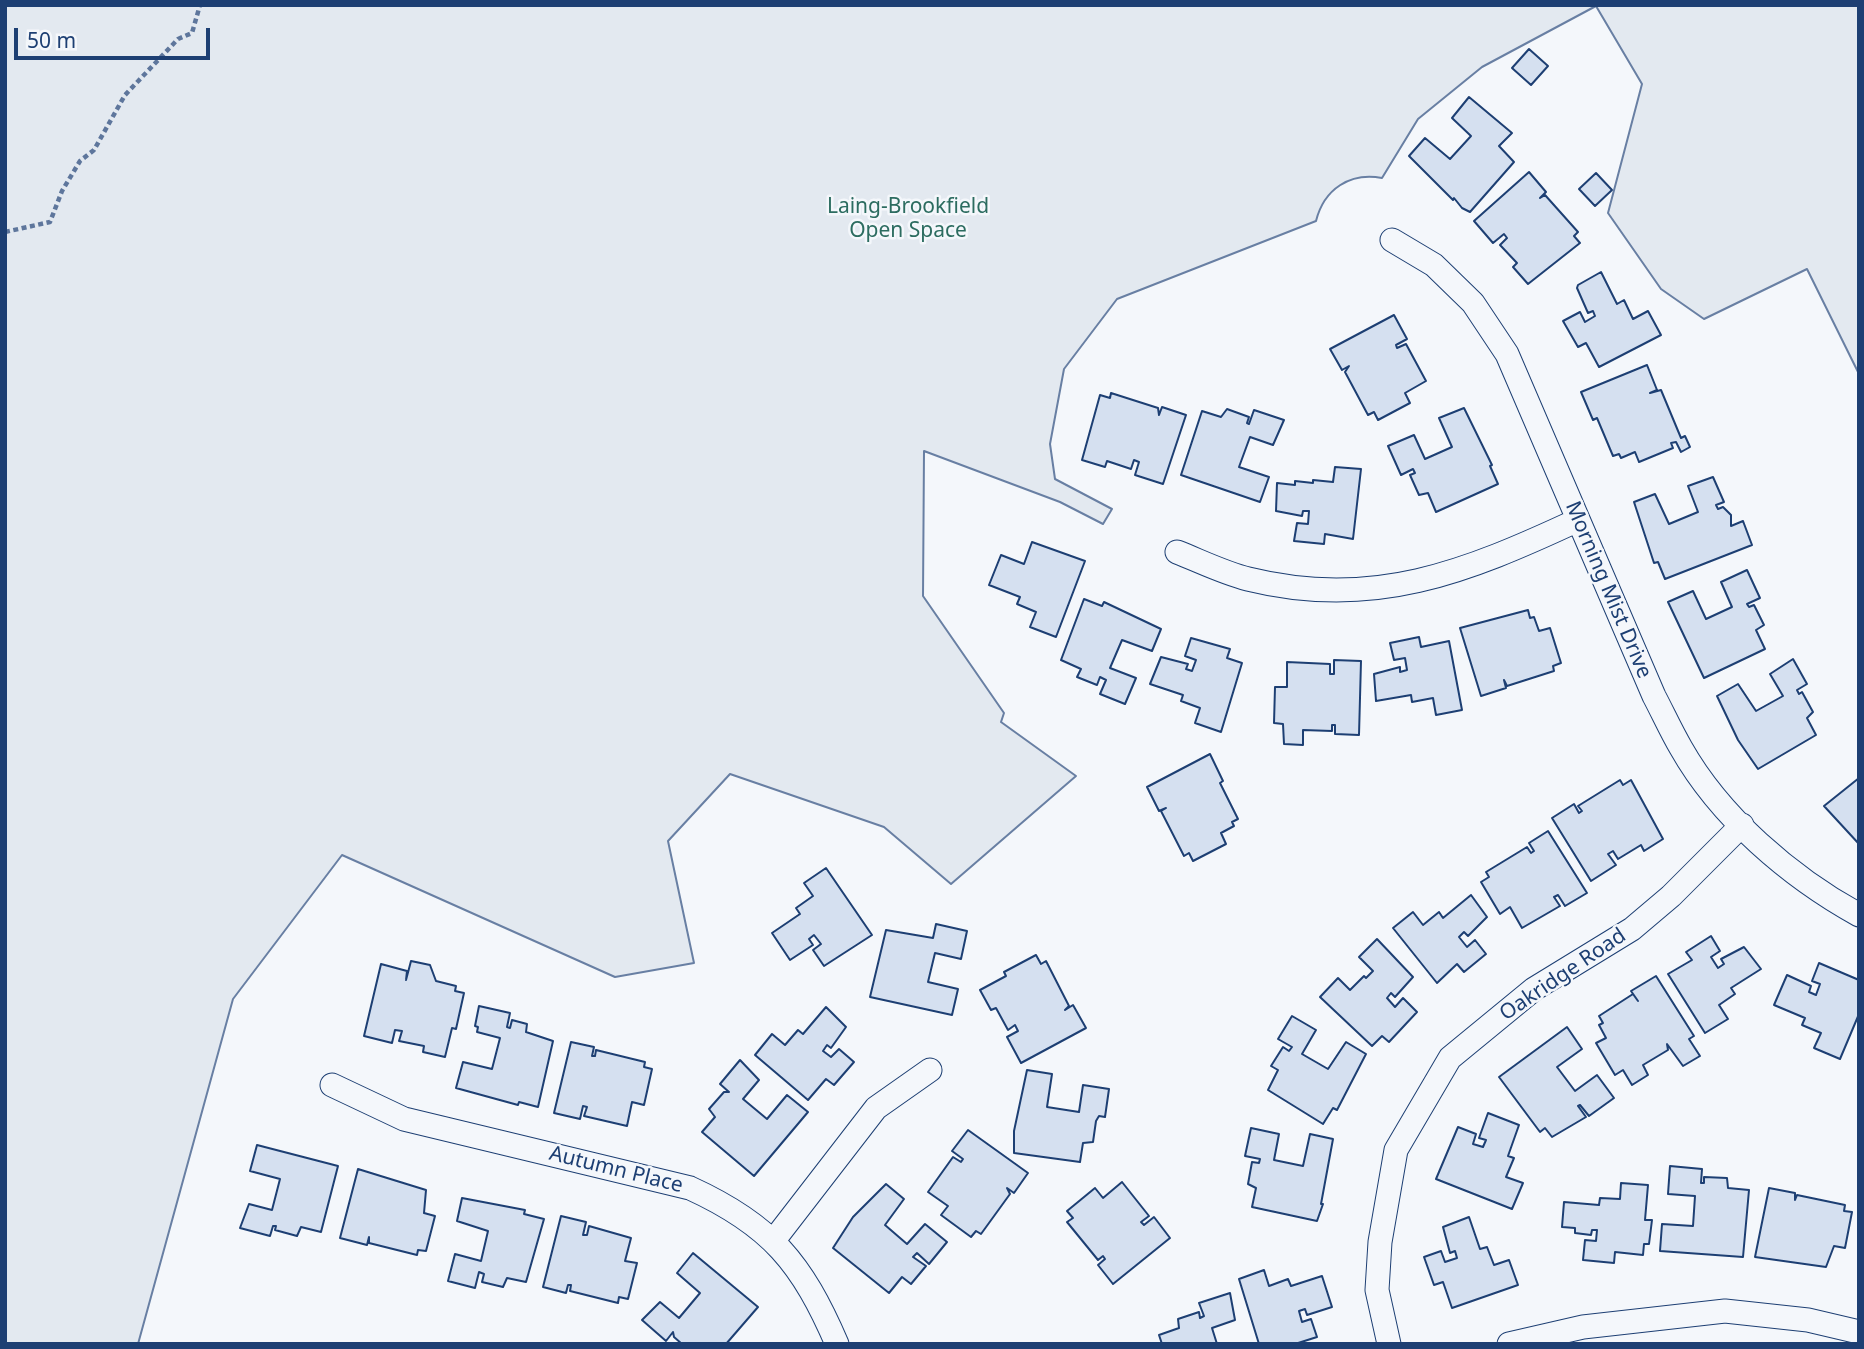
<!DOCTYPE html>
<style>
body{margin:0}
#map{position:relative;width:1864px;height:1349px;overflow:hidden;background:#f4f7fb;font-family:"Noto Sans",sans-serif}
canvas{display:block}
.frame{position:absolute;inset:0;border:7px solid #1d3f73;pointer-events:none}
.scale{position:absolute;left:14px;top:28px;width:196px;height:32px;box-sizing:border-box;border:4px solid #1d3f73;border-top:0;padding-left:9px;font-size:21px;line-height:24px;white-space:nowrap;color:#1d3f73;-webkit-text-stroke:5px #f4f7fb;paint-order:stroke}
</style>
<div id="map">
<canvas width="1864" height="1349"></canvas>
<div class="frame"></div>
<div class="scale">50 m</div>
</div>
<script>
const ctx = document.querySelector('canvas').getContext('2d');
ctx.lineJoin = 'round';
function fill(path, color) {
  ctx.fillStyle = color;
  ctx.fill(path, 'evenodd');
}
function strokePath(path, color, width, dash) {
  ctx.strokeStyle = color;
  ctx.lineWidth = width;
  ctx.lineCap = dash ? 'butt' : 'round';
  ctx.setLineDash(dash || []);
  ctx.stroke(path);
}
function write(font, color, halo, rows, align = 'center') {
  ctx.font = font + ' "Noto Sans",sans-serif';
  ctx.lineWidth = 5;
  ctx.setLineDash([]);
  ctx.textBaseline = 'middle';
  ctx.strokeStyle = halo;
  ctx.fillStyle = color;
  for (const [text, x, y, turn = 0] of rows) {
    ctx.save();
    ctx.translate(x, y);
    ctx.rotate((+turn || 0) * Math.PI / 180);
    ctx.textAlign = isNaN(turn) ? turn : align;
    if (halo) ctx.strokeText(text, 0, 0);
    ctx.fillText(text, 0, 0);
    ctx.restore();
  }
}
const green = new Path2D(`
 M5 5H1859V374L1807 269 1704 319 1661 289 1608 213 1642 84 1596 6 1482 67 1418 119 1382 178C1350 172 1324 189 1316 221L1117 299 1064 369 1050 444 1055 479 1112 509 1103 524 1060 502 924 451 923 596 1004 713 1001 722 1076 776 951 884 884 827 730 774 668 841 694 963 615 977 342 855 233 999 138 1344H5Z`);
fill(green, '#e3e9f0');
strokePath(green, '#687fa3', 2);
const building = new Path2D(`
 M1529 49 1548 66 1531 85 1512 68Z
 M1469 97 1512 133 1499 146 1514 162 1470 212 1462 208 1454 198 1453 200 1409 156 1425 138 1450 159 1471 136 1452 118Z
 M1529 172 1546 192 1540 198 1545 195 1578 232 1574 236 1580 243 1528 284 1513 267 1517 263 1500 245 1507 238 1504 234 1493 243 1474 221Z
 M1596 173 1612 190 1595 206 1579 189Z
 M1601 272 1617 304 1624 300 1633 319 1648 311 1661 335 1599 367 1586 343 1578 347 1563 321 1580 312 1585 322 1595 316 1593 311 1588 313 1577 288 1578 285Z
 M1394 315 1407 339 1396 345 1397 348 1406 344 1426 381 1405 393 1410 403 1378 420 1374 412 1368 415 1345 372 1349 366 1342 370 1330 349Z
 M1647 365 1657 390 1650 393 1661 390 1681 438 1685 436 1690 447 1681 452 1676 442 1671 443 1673 448 1639 462 1635 452 1621 458 1619 454 1613 456 1597 418 1593 420 1581 392Z
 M1111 393 1158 408 1159 415 1162 407 1186 415 1163 484 1135 475 1139 462 1134 460 1131 469 1107 461 1105 467 1082 460 1100 395 1110 398Z
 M1464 408 1492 465 1490 466 1498 484 1436 512 1428 493 1419 495 1410 475 1415 473 1413 469 1401 475 1388 446 1414 435 1425 459 1452 447 1439 418Z
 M1227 409 1249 417 1247 423 1249 424 1254 410 1284 420 1273 445 1250 437 1239 467 1269 477 1260 502 1181 475 1202 411 1221 417Z
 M1335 467 1361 469 1353 539 1325 534 1324 544 1294 541 1297 523 1308 524 1309 511H1303L1302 516 1276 511 1277 483 1295 485V481L1313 483V480L1333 482Z
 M1713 477 1724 502 1716 505 1718 509 1723 507 1731 515V526L1743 521 1752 545 1665 579 1658 562 1654 563 1634 502 1655 494 1669 524 1698 512 1688 486Z
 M1032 542 1085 561 1056 637 1030 627 1036 612 1017 604 1020 597 989 585 1001 555 1024 564Z
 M1747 570 1760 598 1747 604 1749 607 1754 605 1764 625 1756 630 1765 649 1704 678 1668 602 1693 591 1706 619 1732 607 1721 582Z
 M1084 599 1102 606 1104 602 1161 629 1152 651 1122 640 1110 668 1136 678 1125 704 1100 694 1106 680 1100 677 1097 685 1077 677 1081 669 1061 660Z
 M1528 610 1530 618 1534 617 1539 631 1550 628 1561 663 1553 666 1554 671 1507 686 1504 680 1506 688 1481 696 1460 628Z
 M1419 637 1421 647 1449 641 1462 710 1436 715 1433 698 1412 702 1411 695 1376 701 1374 674 1400 667V672L1407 670 1405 658 1394 660 1390 643Z
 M1191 638 1230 649 1227 658 1242 663 1221 732 1195 723 1200 708 1181 701 1183 695 1150 684 1161 657 1188 664 1186 669 1192 671 1196 660 1185 656Z
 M1793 659 1807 684 1797 690 1799 694 1802 692 1813 712 1807 718 1816 735 1758 769 1738 740 1717 696 1738 684 1756 711 1783 696 1770 674Z
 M1334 660 1361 661 1359 735 1335 734V725H1332V731L1303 730V745L1284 744 1283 724 1274 723 1275 687H1287V662L1330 664V674H1334Z
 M1210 754 1223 781 1220 783 1238 819 1232 822 1234 826 1221 833 1226 844 1193 861 1189 853 1184 856 1161 811 1166 808 1159 811 1147 787Z
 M1859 778V844L1824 806Z
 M1620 780 1623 785 1631 780 1663 839 1644 851 1641 845 1618 859 1613 851 1608 854 1616 865 1591 881 1552 818 1574 804 1579 813 1582 811 1578 806Z
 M1548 831 1587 893 1565 906 1558 895 1554 897 1560 906 1522 928 1510 907 1500 914 1481 882 1489 877 1486 872 1527 847 1531 853 1534 851 1529 843Z
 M826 868 872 935 824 966 813 950 821 944 814 935 809 939 813 945 790 960 772 933 800 914 796 908 813 896 804 883Z
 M1471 895 1487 917 1468 936 1464 932 1459 937 1467 947 1475 940 1486 954 1464 972 1457 964 1437 983 1393 928 1413 912 1423 925 1439 912 1443 918Z
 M936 924 967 931 961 959 935 953 928 982 958 989 952 1015 870 997 886 930 933 938Z
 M1711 936 1720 951 1711 957 1718 968 1724 964 1721 959 1744 947 1761 969 1731 988 1735 994 1719 1005 1728 1019 1705 1033 1668 974 1692 960 1686 952Z
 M1377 939 1413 977 1395 997 1391 993 1387 998 1395 1007 1403 998 1417 1012 1389 1042 1382 1036 1372 1046 1320 997 1338 978 1350 990 1364 976 1366 978 1373 971 1359 957Z
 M1036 955 1041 964 1046 961 1069 1006 1065 1010 1073 1005 1086 1028 1021 1063 1007 1037 1018 1031 1015 1025 1008 1030 996 1008 991 1010 980 990 1006 976 1004 972Z
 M411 961 430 965 436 981 456 986 455 991 464 993 456 1029 452 1028 445 1057 423 1052 424 1046 399 1041 402 1031 395 1030 392 1043 364 1036 381 964 407 971 406 980Z
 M1819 963 1859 980V1014L1840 1059 1814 1048 1821 1033 1802 1025 1805 1018 1774 1005 1787 975 1811 986 1809 992 1816 995 1820 984 1812 981Z
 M1656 976 1694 1036 1689 1039 1700 1056 1683 1066 1667 1044 1668 1050 1643 1065 1648 1075 1632 1085 1623 1070 1615 1075 1596 1043 1606 1038 1599 1025 1603 1023 1599 1016 1633 994 1638 1001 1631 991Z
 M479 1006 510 1013 507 1027 510 1028 512 1020 527 1024 526 1032 553 1041 538 1107 519 1102 518 1105 456 1088 463 1062 492 1069 500 1038 477 1032 478 1027 475 1026Z
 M826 1007 846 1027 831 1048 827 1045 823 1051 831 1057 839 1049 854 1062 834 1085 826 1079 808 1100 755 1055 772 1034 785 1045 798 1030 803 1034Z
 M1292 1016 1316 1030 1302 1054 1328 1069 1346 1042 1366 1054 1337 1110 1333 1108 1323 1124 1268 1090 1278 1070 1271 1066 1283 1047 1289 1051 1292 1047 1278 1039Z
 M1567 1027 1582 1049 1557 1067 1575 1091 1597 1075 1614 1098 1589 1116 1580 1105 1578 1106 1586 1117 1552 1137 1545 1128 1540 1132 1499 1077Z
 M571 1042 594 1047 592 1056H595L596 1050 645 1062 644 1067 652 1069 644 1105 632 1102 627 1126 584 1116 587 1107 583 1106 580 1119 554 1113Z
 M740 1060 759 1080 743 1099 767 1119 787 1095 808 1112 754 1176 702 1132 715 1117 709 1109 724 1092H729L720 1084Z
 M1027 1070 1052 1074 1047 1107 1079 1112 1083 1085 1109 1089 1105 1117 1099 1116 1096 1121 1093 1142 1083 1143 1080 1162 1014 1153V1131Z
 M1488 1113 1519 1125 1508 1156 1514 1158 1506 1177 1523 1183 1512 1209 1436 1179 1458 1127 1476 1134 1473 1144 1483 1147 1486 1140 1479 1138Z
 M1251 1128 1279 1134 1274 1160 1303 1166 1310 1134 1333 1139 1321 1204H1323L1317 1221 1252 1207 1256 1188 1248 1184 1252 1162 1259 1163 1260 1159 1245 1156Z
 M968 1130 1028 1173 1014 1193 1007 1188 1010 1194 981 1234 976 1231 971 1237 941 1215 948 1206 928 1192 953 1157 961 1162 963 1159 952 1151Z
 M257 1145 338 1166 321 1232 301 1227 297 1236 275 1230 276 1226H273L270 1236 240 1228 249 1204 272 1210 280 1179 250 1171Z
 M1670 1166 1702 1169 1701 1183H1704V1177L1727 1178 1728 1188 1749 1190 1743 1257 1660 1251 1662 1224 1693 1226 1695 1196 1668 1194Z
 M358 1169 426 1190 424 1213 435 1216 426 1251 418 1250 417 1255 369 1243V1237L367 1245 340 1238Z
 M1122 1182 1149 1216 1141 1222 1144 1225 1154 1217 1170 1238 1113 1284 1098 1265 1105 1259 1103 1256 1098 1260 1067 1222 1073 1218 1067 1211 1095 1188 1103 1198Z
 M1621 1183 1648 1185 1645 1220H1652L1649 1244H1644L1643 1255 1615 1252 1614 1263 1583 1260 1585 1240 1596 1241 1597 1230H1592L1591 1235 1575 1233V1228L1562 1227 1564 1202 1599 1205 1600 1198 1620 1199Z
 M886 1184 904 1199 885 1225 907 1244 925 1224 947 1242 929 1264 917 1253 913 1257 926 1266 911 1284 902 1277 889 1293 833 1248 853 1217Z
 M1769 1188 1795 1193V1200L1797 1195 1845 1205 1844 1211 1852 1212 1845 1248 1834 1246 1826 1267 1755 1257Z
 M462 1198 525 1210 524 1214 544 1219 526 1282 507 1278 503 1287 482 1282 484 1274 479 1272 475 1288 448 1281 455 1254 481 1261 488 1231 457 1221Z
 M561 1216 586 1222 583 1235H587L589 1226 631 1238 625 1261 637 1263 628 1299 619 1297 618 1303 570 1291 571 1285H568L566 1293 543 1287Z
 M1469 1217 1480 1249 1487 1247 1494 1265 1509 1260 1518 1285 1452 1308 1443 1282 1434 1285 1424 1257 1441 1251 1445 1262 1457 1258 1455 1251 1450 1253 1443 1227Z
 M693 1253 758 1307 726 1344H682L674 1337 673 1332 666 1341 642 1320 660 1302 679 1318 700 1293 677 1273Z
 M1264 1270 1269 1286 1288 1279 1291 1286 1322 1276 1332 1307 1307 1315 1305 1309 1299 1311 1302 1322 1311 1319 1317 1337 1295 1344H1259L1239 1279Z
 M1230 1293 1235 1320 1212 1328 1217 1344H1162L1159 1335 1179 1328 1178 1319 1199 1312 1200 1318 1204 1316 1199 1303Z`);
fill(building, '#d5e0f0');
strokePath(building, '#1d3f73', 2);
const minor = new Path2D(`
 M1392 240 1434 265 1473 303 1507 354 1654 696C1663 713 1671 731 1681 748 1720 817 1790 877 1859 915
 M1177 552C1200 561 1224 573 1248 579 1373 610 1466 572 1578 520
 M332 1085 404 1119 690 1188C771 1225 802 1263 837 1344
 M774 1240 876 1108 930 1070
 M1389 1344 1377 1290 1380 1242 1396 1150 1450 1058 1534 989 1632 929 1671 896 1742 825
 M1509 1344 1583 1327 1725 1311 1808 1320 1859 1332`);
strokePath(minor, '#1d3f73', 25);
strokePath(new Path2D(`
 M5 232 50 222 62 191 80 161 94 150 125 95 178 39 192 33 200 5`), '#5e769c', 4.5, [5, 3.5]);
strokePath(minor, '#f4f7fb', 23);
write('21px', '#2c6c60', '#f4f7fb', [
 ["Laing-Brookfield",908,207],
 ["Open Space",908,231]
]);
write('21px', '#1d3f73', '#f4f7fb', [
 ["Morning Mist Drive",1608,590,67],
 ["Oakridge Road",1563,975,-34],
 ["Autumn Place",616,1170,14]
]);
</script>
